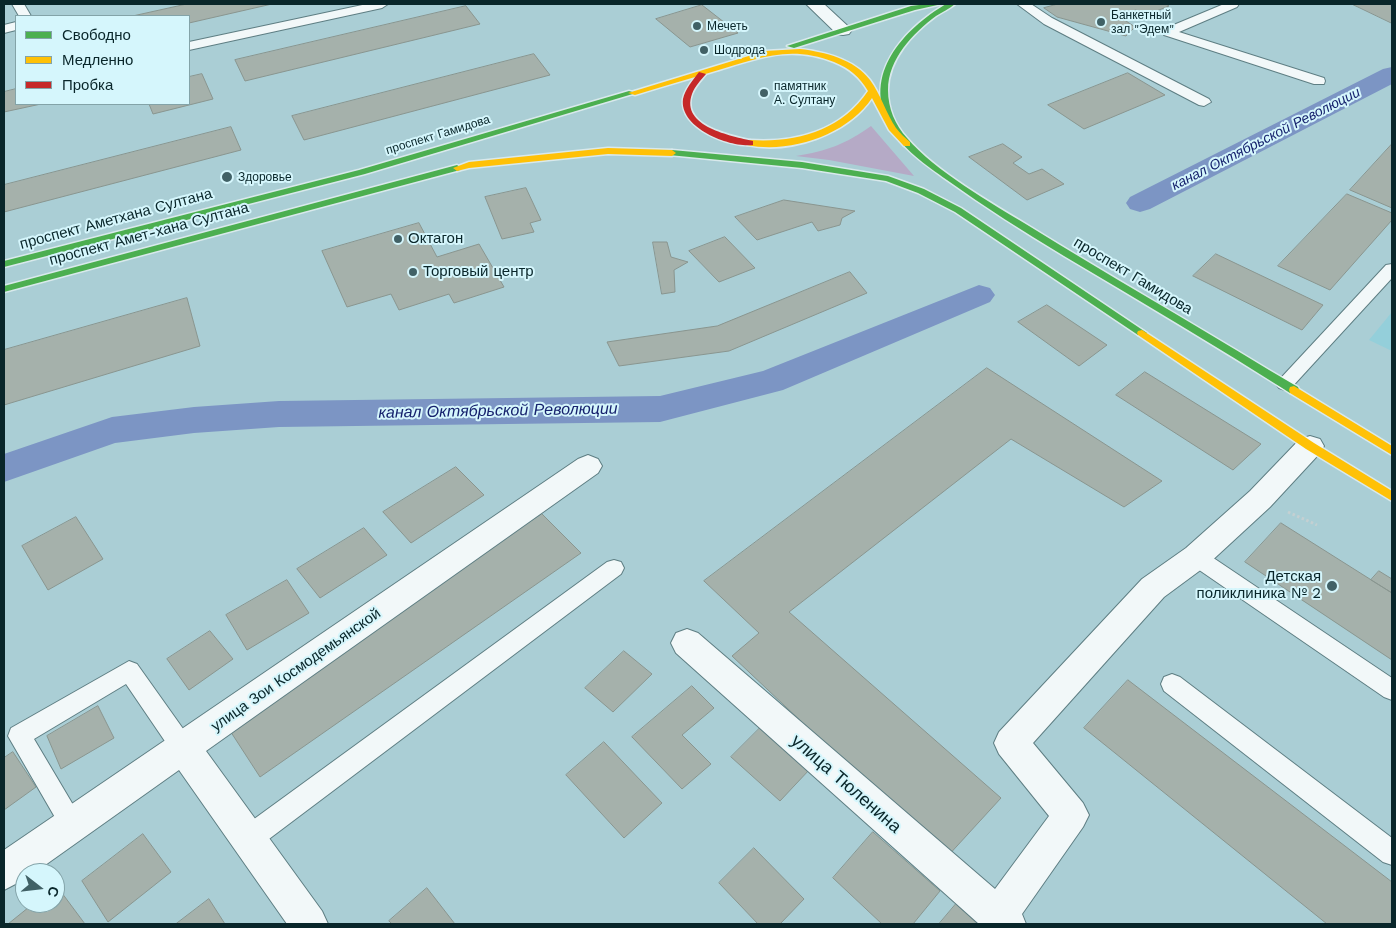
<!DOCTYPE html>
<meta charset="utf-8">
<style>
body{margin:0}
#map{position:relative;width:1396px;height:928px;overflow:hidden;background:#aaced5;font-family:"Work Sans",sans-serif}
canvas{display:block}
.frame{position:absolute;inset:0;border:5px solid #09262a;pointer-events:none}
.legend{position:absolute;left:15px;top:15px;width:175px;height:90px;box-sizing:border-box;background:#d5f6fc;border:1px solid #83a3a8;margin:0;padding:6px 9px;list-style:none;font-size:15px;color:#09262a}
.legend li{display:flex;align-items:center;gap:10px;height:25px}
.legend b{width:25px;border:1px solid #83a3a8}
.north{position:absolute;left:15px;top:863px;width:50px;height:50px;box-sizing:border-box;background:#d5f6fc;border:1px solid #83a3a8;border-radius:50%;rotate:106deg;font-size:14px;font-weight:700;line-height:20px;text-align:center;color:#09262a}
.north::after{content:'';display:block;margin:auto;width:18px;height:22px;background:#416166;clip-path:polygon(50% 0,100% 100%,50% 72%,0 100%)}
</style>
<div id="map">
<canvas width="1396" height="928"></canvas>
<div class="frame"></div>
<ul class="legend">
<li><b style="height:6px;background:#4caf50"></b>Свободно</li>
<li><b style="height:6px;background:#ffc107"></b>Медленно</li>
<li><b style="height:6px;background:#c62828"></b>Пробка</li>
</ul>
<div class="north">С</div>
</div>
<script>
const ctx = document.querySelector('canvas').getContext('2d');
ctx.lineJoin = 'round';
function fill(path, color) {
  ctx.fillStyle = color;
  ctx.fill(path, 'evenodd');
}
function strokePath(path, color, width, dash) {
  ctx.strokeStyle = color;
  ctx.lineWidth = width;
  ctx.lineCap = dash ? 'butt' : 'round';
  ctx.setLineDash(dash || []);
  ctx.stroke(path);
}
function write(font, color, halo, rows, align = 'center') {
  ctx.font = font + ' "Work Sans",sans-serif';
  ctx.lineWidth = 4;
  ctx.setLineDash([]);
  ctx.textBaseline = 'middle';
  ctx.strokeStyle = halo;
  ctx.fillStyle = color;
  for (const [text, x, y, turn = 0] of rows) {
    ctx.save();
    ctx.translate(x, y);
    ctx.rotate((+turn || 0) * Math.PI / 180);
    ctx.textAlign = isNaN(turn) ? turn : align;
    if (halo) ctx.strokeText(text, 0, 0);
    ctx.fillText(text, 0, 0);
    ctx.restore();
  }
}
fill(new Path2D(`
 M1392 312V351L1369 340Z`), '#94cfda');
fill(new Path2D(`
 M871 126 914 176 829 160 796 156C827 151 846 144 871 126Z`), '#b5aac6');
fill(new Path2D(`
 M1392 67V84L1150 209 1140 212 1130 209 1126 203 1130 197 1383 69Z
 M979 285 990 288 995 295 990 302 783 390 660 422 279 427 194 433 115 443 4 482V454L112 417 194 407 279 401 660 396 763 371Z`), '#7c95c4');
const building = new Path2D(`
 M187 4H272L189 23V16H133Z
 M1058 4H1166L1169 6 1144 16 1136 10 1117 15 1135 27 1126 36 1057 17 1044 8Z
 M1352 4H1392V23Z
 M702 5 738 33 690 47 656 19Z
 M466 6 480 24 245 81 235 60Z
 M534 54 550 75 304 140 292 116Z
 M1128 73 1165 95 1084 129 1048 105Z
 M202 74 213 99 153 114 149 104H189V77Z
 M16 89V104H41L4 112V92Z
 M231 127 241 150 4 212V185Z
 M1003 144 1022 157 1013 163 1029 174 1042 169 1064 184 1027 200 969 157Z
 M1392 144V208L1350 190Z
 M526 188 541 220 530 223 534 232 502 239 485 197Z
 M1347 194 1392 213V220L1330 290 1278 266Z
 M784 200 855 211 842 218 840 225 818 231 812 222 757 240 735 217Z
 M419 223 437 257 479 244 504 287 454 303 449 294 399 310 391 294 347 307 322 251Z
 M725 237 755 268 719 282 689 251Z
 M653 242H667L671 257 688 262 674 270 675 292 662 294Z
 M1216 254 1323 305 1302 330 1193 276Z
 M850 272 867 293 729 351 619 366 607 342 717 326Z
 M187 298 200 346 4 405V350Z
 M1047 305 1107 345 1079 366 1018 322Z
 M987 368 1162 481 1124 507 1011 439 789 612 1001 798 946 858 732 656 759 633 704 581Z
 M1145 372 1261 444 1233 470 1116 395Z
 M456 467 484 495 411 543 383 512Z
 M542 514 581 553 260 777 225 723Z
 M76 517 103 559 48 590 22 546Z
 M1281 523 1392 593V660L1245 562Z
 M364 528 387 555 320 598 297 569Z
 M1379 571 1392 579V593L1371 580Z
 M287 580 309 613 247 650 226 615Z
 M210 631 233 659 189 690 167 659Z
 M624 651 652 674 613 712 585 688Z
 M1128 680 1392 882V924H1327L1084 728Z
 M692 686 714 708 682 735 711 764 682 789 632 737Z
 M98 706 114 738 61 769 47 736Z
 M761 727 810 769 780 801 731 757Z
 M604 742 662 803 624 838 566 775Z
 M13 752 36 787 4 810V758Z
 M873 832 940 891 913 924H882L833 878Z
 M143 834 171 872 108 922 82 881Z
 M754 848 804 899 780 924H758L719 883Z
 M56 885 85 924H8L34 903H55Z
 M427 888 455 924H392L389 921Z
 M209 899 225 924H176Z
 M956 904 978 924H939Z`);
fill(building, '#a5b1ab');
strokePath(building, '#89958f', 1);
const lane = new Path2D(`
 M12 4H24L31 16H19Z
 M367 4H388L382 8 189 50V42Z
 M1017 4H1031L1052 18 1209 99 1211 102 1204 106 1199 105 1044 24Z
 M1224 4H1239L1237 7 1179 32 1324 78 1325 81 1324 84H1314L1164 35 1162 32 1164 29Z
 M16 22V30L4 33V25Z
 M1392 264V278L1291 388 1285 390 1279 388 1276 384 1279 380 1386 265Z
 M1196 549 1203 551 1392 678V700L1384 697 1189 563 1186 557 1189 551Z
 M614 560 621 562 624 568 621 574 257 848 248 851 239 848 236 839 239 830 607 562Z
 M129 661 137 664 191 740 195 748 191 756 183 759 175 756 126 684 34 739 85 825 82 833 73 837 64 833 8 736 11 728Z
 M1172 674 1180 677 1392 838V865L1383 862 1164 691 1161 684 1164 677Z`);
const street = new Path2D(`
 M806 4H824L852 30 849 34 843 35 837 34Z
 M1310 436 1320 439 1324 446 1320 453 1270 507 1206 566 1164 597 1033 743 1083 803 1089 815 1083 827 1022 914 1026 924H979L676 653 671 643 676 633 687 629 698 633 995 889 1049 816 999 754 994 743 999 732 1142 579 1186 548 1250 491 1300 439Z
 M588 455 598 459 602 466 598 473 206 751 322 911 328 924H287L179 770 34 873H25V879L4 890V850L578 459Z`);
const fast = new Path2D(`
 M927 4H942L915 10 794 48 787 46 911 6Z
 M946 4H955C949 9 942 12 936 16 913 33 888 59 888 90 888 108 895 125 907 138 935 171 991 203 1029 226 1108 275 1189 321 1269 370L1298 387 1299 390 1298 393H1290C1216 346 1140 301 1064 256 1024 232 985 207 947 180 926 165 902 149 890 126 861 75 904 29 946 4Z
 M629 91 636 93 365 174 4 267V261L359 170Z
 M672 150 802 162 888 176 924 189 961 208 1147 333 1146 335H1138L955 212 918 193 886 181 802 168 669 155V151Z
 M457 165 461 168 460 170 4 292V286Z`);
const slow = new Path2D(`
 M800 49C825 52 854 59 870 80 881 95 886 113 896 128 900 133 905 138 910 142V146H904L889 130 872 98C847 135 790 154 747 145L746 143 750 140C796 143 841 131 868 91 860 77 849 68 834 62 789 44 756 59 712 72 686 80 660 87 635 95L628 93 765 51Z
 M608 148 672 150 676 153 672 156 608 154 469 168 457 171 453 168 469 162Z
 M1142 330 1314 443 1392 491V501L1306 449 1138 335 1137 333 1138 331Z
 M1294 386 1392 446V455L1290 393 1289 390 1290 387Z`);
const jam = new Path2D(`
 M699 72 706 74C701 80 695 86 692 94 680 127 732 136 753 141V145C730 148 679 128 683 99 685 89 693 80 699 72Z`);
strokePath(lane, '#5e7e83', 2);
strokePath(street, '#5e7e83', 2);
strokePath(fast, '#d9e9ec', 3);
strokePath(slow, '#d9e9ec', 3);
strokePath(jam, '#d9e9ec', 3);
strokePath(new Path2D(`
 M1288 512 1317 525`), '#c4d0d2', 3, [2.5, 2.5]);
fill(lane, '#f2f8f9');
fill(street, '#f2f8f9');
fill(fast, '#4caf50');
fill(slow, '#ffc107');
fill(jam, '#c62828');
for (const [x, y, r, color] of [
 [1101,22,5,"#416166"],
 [697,26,5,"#416166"],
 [704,50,5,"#416166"],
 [764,93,5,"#416166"],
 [227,177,6,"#416166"],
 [398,239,5,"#416166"],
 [413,272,5,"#416166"],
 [1332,586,6,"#416166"]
]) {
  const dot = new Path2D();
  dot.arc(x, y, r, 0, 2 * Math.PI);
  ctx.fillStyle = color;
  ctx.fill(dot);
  strokePath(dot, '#d5f6fc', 2);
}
write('12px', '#09262a', '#d5f6fc', [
 ["Банкетный",1111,15],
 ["зал \"Эдем\"",1111,29],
 ["Мечеть",707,26],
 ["Шодрода",714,50],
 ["памятник",774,86],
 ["А. Султану",774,100],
 ["Здоровье",238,177]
], 'left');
write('12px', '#09262a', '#d5f6fc', [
 ["проспект Гамидова",438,135,-17]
]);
write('italic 14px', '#16226d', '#d5f6fc', [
 ["канал Октябрьской Революции",1266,139,-27]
]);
write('15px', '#09262a', '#d5f6fc', [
 ["проспект Аметхана Султана",116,219,-15],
 ["проспект Амет-хана Султана",149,234,-15],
 ["проспект Гамидова",1133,276,31],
 ["улица Зои Космодемьянской",296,670,-35]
]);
write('15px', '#09262a', '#d5f6fc', [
 ["Октагон",408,239],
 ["Торговый центр",423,272],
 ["Детская",1321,577,"right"],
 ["поликлиника № 2",1321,594,"right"]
], 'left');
write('italic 16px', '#16226d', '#d5f6fc', [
 ["канал Октябрьской Революции",498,411,-1]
]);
write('18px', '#09262a', '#d5f6fc', [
 ["улица Тюленина",846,784,41]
]);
</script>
